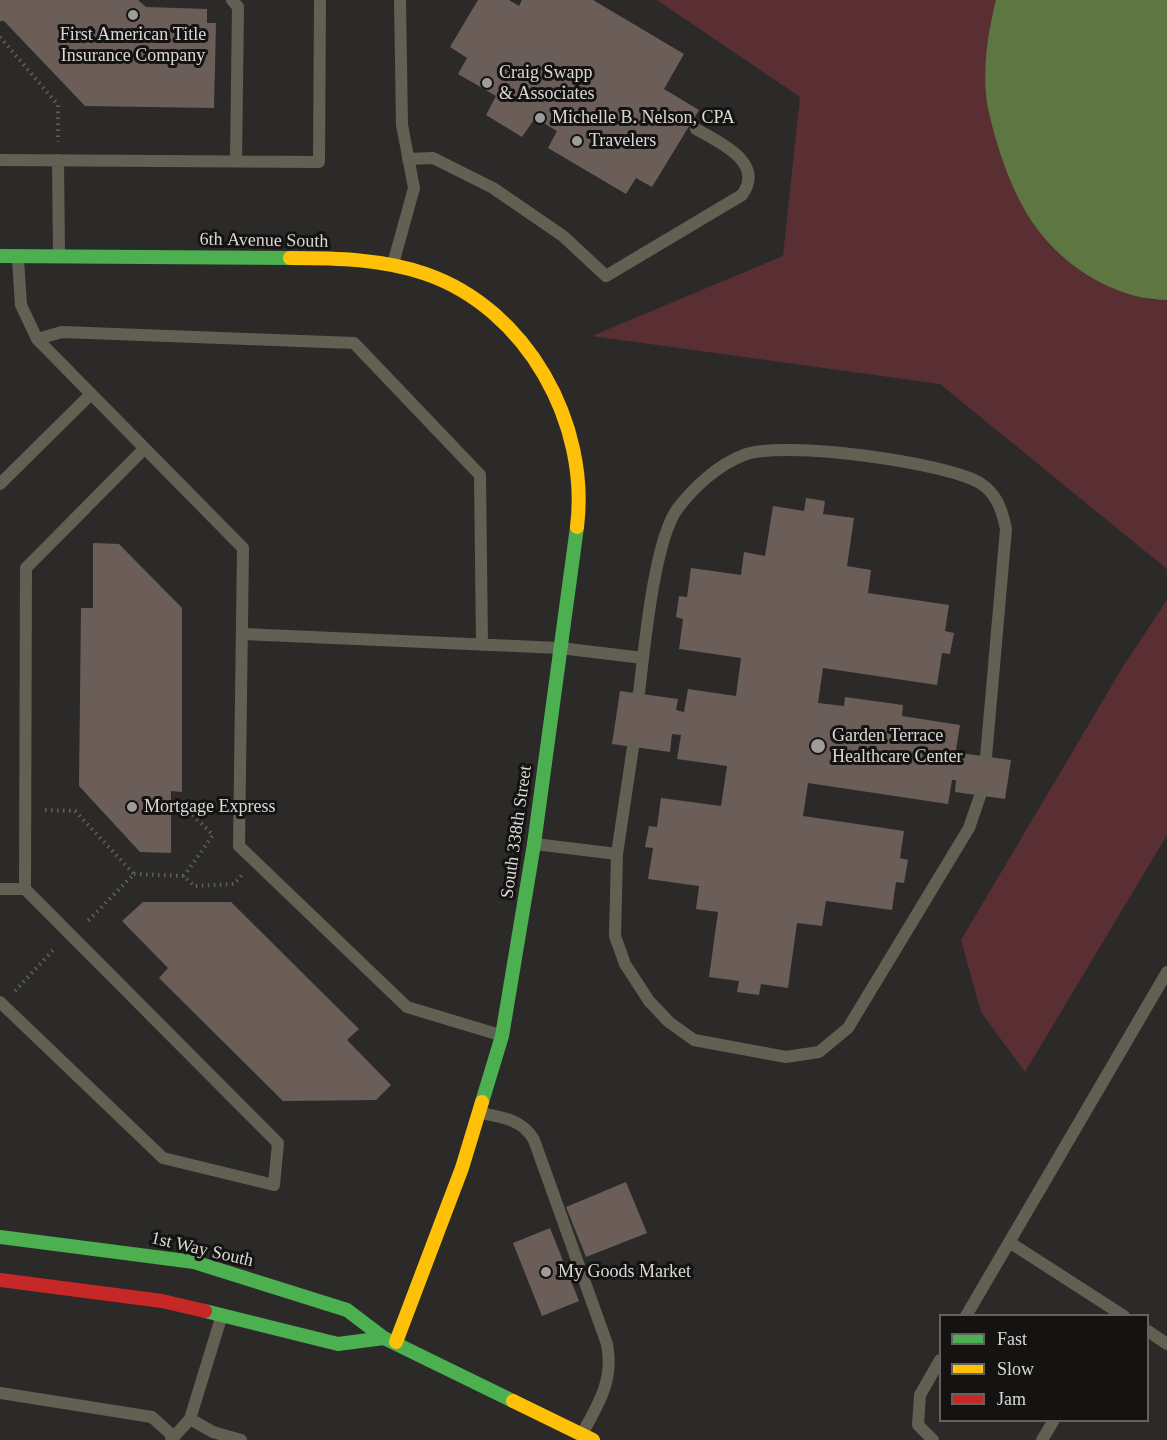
<!DOCTYPE html>
<style>
body{margin:0}
#map{position:relative;width:1167px;height:1440px;overflow:hidden;background:#2b2a29;font-family:"Times New Roman",serif}
canvas{display:block}
.legend{position:absolute;left:939px;top:1314px;width:210px;height:108px;box-sizing:border-box;background:#141312;border:2px solid #636261;margin:0;padding:8px 10px;list-style:none;font-size:18px;color:#dad9d7}
.legend li{display:flex;align-items:center;gap:12px;height:30px}
.legend b{width:30px;border:2px solid #636261}
</style>
<div id="map">
<canvas width="1167" height="1440"></canvas>
<ul class="legend">
<li><b style="height:8px;background:#4caf50"></b>Fast</li>
<li><b style="height:8px;background:#ffc107"></b>Slow</li>
<li><b style="height:8px;background:#c62828"></b>Jam</li>
</ul>
</div>
<script>
const ctx = document.querySelector('canvas').getContext('2d');
ctx.lineJoin = 'round';
function fill(path, color) {
  ctx.fillStyle = color;
  ctx.fill(path, 'evenodd');
}
function strokePath(path, color, width, dash) {
  ctx.strokeStyle = color;
  ctx.lineWidth = width;
  ctx.lineCap = dash ? 'butt' : 'round';
  ctx.setLineDash(dash || []);
  ctx.stroke(path);
}
function write(font, color, halo, rows, align = 'center') {
  ctx.font = font + ' "Times New Roman",serif';
  ctx.lineWidth = 6;
  ctx.setLineDash([]);
  ctx.textBaseline = 'middle';
  ctx.strokeStyle = halo;
  ctx.fillStyle = color;
  for (const [text, x, y, turn = 0] of rows) {
    ctx.save();
    ctx.translate(x, y);
    ctx.rotate((+turn || 0) * Math.PI / 180);
    ctx.textAlign = isNaN(turn) ? turn : align;
    if (halo) ctx.strokeText(text, 0, 0);
    ctx.fillText(text, 0, 0);
    ctx.restore();
  }
}
fill(new Path2D(`
 M657 0H996L985 68 989 112 1003 160 1023 206 1150 300H1167V569L940 384 592 336 783 256 800 97Z
 M1167 600V835L1025 1072 981 1012 961 940 1124 665Z`), '#5a2f33');
fill(new Path2D(`
 M996 0H1167V300C1123 300 1076 274 1047 241 1017 208 999 156 989 113 981 77 987 36 996 0Z`), '#5d7642');
fill(new Path2D(`
 M0 0H138L146 7 207 9V23H216L214 108 85 106 4 21H0Z
 M478 0H509L519 6 522 0H593L684 54 664 89 699 110 652 187 636 178 626 194 548 148 557 131 535 118 522 137 486 115 496 96 458 74 467 58 450 47Z
 M806 498 825 501 823 514 854 518 847 566 871 570 868 593 949 605 945 631 954 633 950 654 942 653 937 685 823 668 818 703 844 706 845 697 903 705 902 716 960 725 954 762H958L960 753 1011 760 1005 799 955 792 956 780H952L948 804 808 783 803 816 904 831 900 858 908 860 904 883 896 882 892 910 826 901 822 926 797 923 788 988 761 984 759 995 737 992 739 981 709 977 718 912 696 909 699 886 648 879 653 848 645 847 649 826 657 827 661 798 721 806 727 766 677 759 681 735 672 734 670 752 612 744 620 691 678 699 676 710 684 712 688 689 736 696 741 658 679 649 683 619 676 617 679 596 687 597 691 568 741 575 744 552 765 556 773 506 804 511Z
 M93 543 119 544 182 608V792L171 791V853L140 852 79 786 81 608H93Z
 M143 902H231L359 1029 347 1040 391 1085 376 1100 283 1101 159 978 168 968 122 921Z
 M626 1182 647 1233 586 1257 566 1207Z
 M550 1228 579 1301 542 1316 513 1243Z`), '#6b5e59');
strokePath(new Path2D(`
 M0 37 58 105V142
 M180 802 213 835 184 876
 M45 810 75 811 134 874 86 923
 M134 874 184 876 194 886 234 884 242 875
 M15 991 55 948`), '#626159', 4, [1.5, 4.5]);
strokePath(new Path2D(`
 M232 0 238 7 236 161
 M408 159 433 158 493 188 563 236 606 276 742 195C766 162 718 142 696 129
 M0 160 319 162 320 0
 M58 160 59 256
 M18 259 21 305 37 339 243 548 239 846 407 1007 500 1035
 M393 264 414 188 402 125 400 0
 M37 339 62 332 354 343 480 475 482 645
 M0 484 91 394
 M243 634 560 648 643 658
 M639 693C644 651 654 539 678 508 694 487 719 464 744 455 783 440 944 462 980 483 997 494 1002 510 1006 529L986 757
 M633 747 617 854 615 936 625 964 649 1001 669 1022 694 1040 786 1057 819 1052 848 1028 969 828 980 796
 M535 844 617 854
 M0 889H25L26 568 144 449
 M0 1002 163 1158 274 1185 278 1143 25 889
 M481 1113C502 1117 523 1120 534 1140L607 1344C614 1380 599 1403 582 1434
 M1009 1242 1124 1316
 M966 1316 1167 972
 M1148 1331 1167 1344
 M0 1393 152 1417 174 1437
 M190 1419 213 1432 241 1440
 M171 1440 190 1419 221 1318
 M933 1440 918 1425 920 1395 940 1360
 M1042 1440 1054 1420`), '#626052', 12);
strokePath(new Path2D(`
 M0 256 290 258
 M482 1102 502 1036 534 844 577 527
 M0 1237 194 1262 347 1310 384 1338 513 1401
 M205 1311 338 1344 384 1338`), '#4caf50', 14);
strokePath(new Path2D(`
 M290 258C336 258 383 259 426 274 527 309 590 424 577 527
 M396 1342 462 1168 482 1102
 M513 1401 593 1440`), '#ffc107', 14);
strokePath(new Path2D(`
 M0 1280 162 1301 205 1311`), '#c62828', 14);
for (const [x, y, r, color] of [
 [133,15,6,"#9d9c9a"],
 [487,83,6,"#9d9c9a"],
 [540,118,6,"#9d9c9a"],
 [577,141,6,"#9d9c9a"],
 [818,746,8,"#9d9c9a"],
 [132,807,6,"#9d9c9a"],
 [546,1272,6,"#9d9c9a"]
]) {
  const dot = new Path2D();
  dot.arc(x, y, r, 0, 2 * Math.PI);
  ctx.fillStyle = color;
  ctx.fill(dot);
  strokePath(dot, '#141312', 2);
}
write('18px', '#dad9d7', '#141312', [
 ["First American Title",133,35,"center"],
 ["Insurance Company",133,56,"center"],
 ["Craig Swapp",499,73],
 ["& Associates",499,94],
 ["Michelle B. Nelson, CPA",552,118],
 ["Travelers",589,141],
 ["Garden Terrace",832,736],
 ["Healthcare Center",832,757],
 ["Mortgage Express",144,807],
 ["My Goods Market",558,1272]
], 'left');
write('18px', '#dad9d7', '#141312', [
 ["6th Avenue South",264,241,1],
 ["South 338th Street",517,832,-82],
 ["1st Way South",202,1250,13]
]);
</script>
